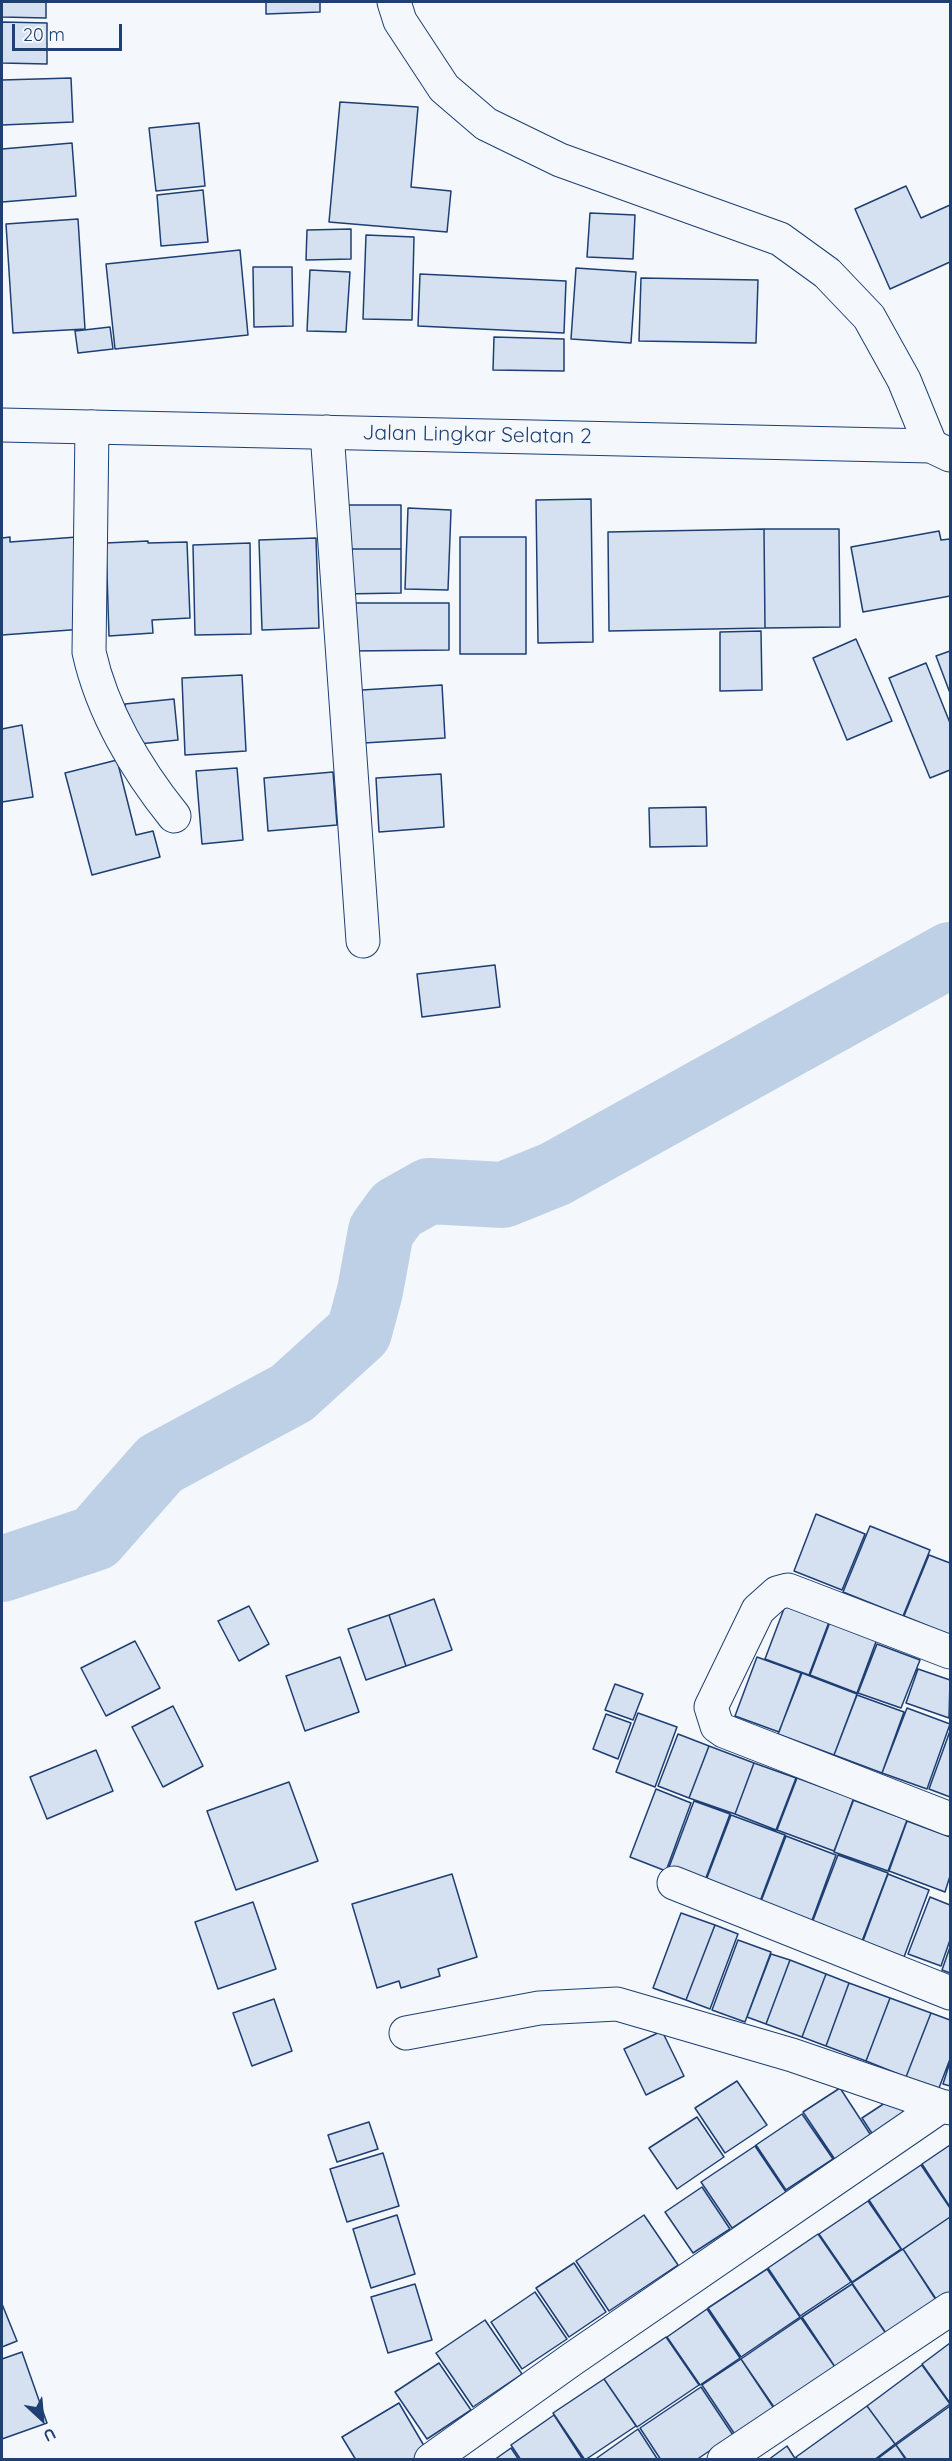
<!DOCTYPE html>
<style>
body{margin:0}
#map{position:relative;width:952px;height:2461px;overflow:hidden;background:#f4f7fb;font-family:Quicksand,sans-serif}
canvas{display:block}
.frame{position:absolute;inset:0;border:3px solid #1d3f73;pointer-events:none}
.north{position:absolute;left:12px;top:2389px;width:60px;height:60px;-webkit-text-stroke:4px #f4f7fb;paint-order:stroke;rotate:154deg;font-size:16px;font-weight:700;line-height:24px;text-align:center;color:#1d3f73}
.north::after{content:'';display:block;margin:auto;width:21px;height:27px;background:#1d3f73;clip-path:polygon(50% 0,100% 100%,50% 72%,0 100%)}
.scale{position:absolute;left:12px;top:24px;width:110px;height:27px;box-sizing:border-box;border:3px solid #1d3f73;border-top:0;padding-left:8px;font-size:18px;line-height:21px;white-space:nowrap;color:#1d3f73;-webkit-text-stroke:4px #f4f7fb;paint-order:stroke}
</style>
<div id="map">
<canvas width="952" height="2461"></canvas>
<div class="frame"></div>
<div class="north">U</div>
<div class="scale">20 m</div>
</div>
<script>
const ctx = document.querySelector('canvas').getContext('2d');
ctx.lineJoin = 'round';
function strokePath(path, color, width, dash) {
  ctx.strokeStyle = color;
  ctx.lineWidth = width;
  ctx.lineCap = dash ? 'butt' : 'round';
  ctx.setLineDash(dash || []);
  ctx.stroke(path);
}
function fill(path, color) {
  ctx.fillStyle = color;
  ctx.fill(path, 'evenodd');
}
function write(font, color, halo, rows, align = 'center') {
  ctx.font = font + ' Quicksand,sans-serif';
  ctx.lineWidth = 4.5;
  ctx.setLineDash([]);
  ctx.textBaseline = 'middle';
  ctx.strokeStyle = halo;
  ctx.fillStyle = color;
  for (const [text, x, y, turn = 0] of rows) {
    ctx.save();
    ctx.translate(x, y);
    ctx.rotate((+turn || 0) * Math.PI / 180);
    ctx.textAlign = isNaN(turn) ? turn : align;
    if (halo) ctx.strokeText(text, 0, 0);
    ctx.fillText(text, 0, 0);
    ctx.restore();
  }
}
strokePath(new Path2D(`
 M2 1569 95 1538 160 1464 292 1393 359 1332 370 1291 381 1231 397 1209 429 1191 503 1195 555 1174 950 955`), '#bed0e5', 66);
const building = new Path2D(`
 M2 2H46V18L2 17Z
 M266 2H320V12L266 14Z
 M2 22 47 23V64L2 63Z
 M71 78 73 122 2 125V80Z
 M340 102 418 107 411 187 451 191 447 232 329 222Z
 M199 123 205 186 156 191 149 128Z
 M72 143 76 196 2 202V149Z
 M906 186 921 218 950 205V262L890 289 855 209Z
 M203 190 208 242 161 246 157 195Z
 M590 213 635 215 633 259 587 257Z
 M78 219 85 329 13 333 6 224Z
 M351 229V259L306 260 307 230Z
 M366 235 414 237 412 320 363 319Z
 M240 250 248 335 115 349 106 264Z
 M253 267H292L293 326 254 327Z
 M576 268 636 272 631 343 571 339Z
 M310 270 350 272 346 332 307 331Z
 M420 274 566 281 564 333 418 326Z
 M641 278 758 280 756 343 639 341Z
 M110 327 113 349 78 353 75 331Z
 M494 337 564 339V371L493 370Z
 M591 499 593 642 538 643 536 500Z
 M343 505H401V549H342Z
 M408 508 451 510 448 590 405 589Z
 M764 529H839L840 627 765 628Z
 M764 529 765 628 609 631 608 532Z
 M939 531 941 540 950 539V596L863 612 851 547Z
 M10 537V542L77 537 84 629 2 635V538Z
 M460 537H526V654H460Z
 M316 538 319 628 262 630 259 540Z
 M148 541V543L187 542 190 618 152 620 153 633 109 636 106 543Z
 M250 543 251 634 195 635 193 545Z
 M342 549H401V593L342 594Z
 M351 603H449V650L351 651Z
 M761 631 762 690 720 691V632Z
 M856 639 892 721 847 740 813 658Z
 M950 651V693L936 656Z
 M926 663 950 723V770L930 778 889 678Z
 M242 675 246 751 185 755 182 678Z
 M442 685 445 738 364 743 362 690Z
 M174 699 178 740 129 745 125 704Z
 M22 725 33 797 2 802V729Z
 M117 760 136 835 153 831 160 857 92 875 65 773Z
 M237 768 243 840 202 844 196 771Z
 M333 772 337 825 268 831 264 778Z
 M441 774 444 827 379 832 376 778Z
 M706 807 707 846 650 847 649 808Z
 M495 965 500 1007 422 1017 417 974Z
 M816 1514 865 1534 842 1590 794 1571Z
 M870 1526 930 1550 903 1616 843 1592Z
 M929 1555 950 1563V1635L904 1616Z
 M434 1599 452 1650 406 1666 389 1615Z
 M249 1606 269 1644 239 1661 218 1621Z
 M785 1606 829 1622 809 1675 765 1659Z
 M389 1615 406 1666 366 1680 348 1629Z
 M830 1622 877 1639 857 1693 810 1675Z
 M135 1641 160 1688 106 1716 81 1668Z
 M877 1644 920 1660 901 1708 858 1693Z
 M340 1657 359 1712 305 1731 286 1676Z
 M757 1657 801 1673 779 1732 735 1716Z
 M918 1669 950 1680 949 1718 906 1703Z
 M802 1673 857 1694 834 1755 778 1734Z
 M615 1684 643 1694 633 1720 605 1710Z
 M857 1695 904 1712 882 1773 834 1755Z
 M173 1706 203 1766 163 1787 132 1727Z
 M907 1708 950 1724 927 1789 882 1773Z
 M638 1713 677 1727 655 1787 616 1772Z
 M606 1714 631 1723 618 1759 593 1749Z
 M950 1731V1797L929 1789Z
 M678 1734 709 1746 689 1798 658 1786Z
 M709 1746 754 1763 735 1814 689 1798Z
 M96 1750 113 1791 47 1819 30 1777Z
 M754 1763 796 1778 776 1830 735 1814Z
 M797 1778 854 1799 834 1851 777 1830Z
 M289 1782 318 1861 236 1890 207 1811Z
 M656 1789 691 1803 666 1871 630 1857Z
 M853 1800 907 1820 888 1871 834 1852Z
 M694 1801 730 1814 704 1883 668 1870Z
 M731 1815 785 1835 759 1904 705 1883Z
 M907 1821 950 1837V1876L945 1892 889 1871Z
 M786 1836 836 1855 811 1923 760 1904Z
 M838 1855 888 1873 862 1941 812 1923Z
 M452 1874 477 1957 438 1969 440 1976 401 1988 399 1981 377 1988 352 1904Z
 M888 1874 929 1890 904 1957 863 1941Z
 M930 1897 950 1905V1940L941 1966 908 1954Z
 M253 1902 276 1969 218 1989 195 1922Z
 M681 1913 715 1925 686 2000 653 1988Z
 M715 1925 738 1934 710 2009 686 2000Z
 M738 1940 771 1952 745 2022 712 2010Z
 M950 1947V1973L942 1970Z
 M771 1954 790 1960 766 2024 747 2017Z
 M790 1960 826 1974 802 2037 766 2024Z
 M826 1974 849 1983 826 2046 802 2037Z
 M849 1983 890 1998 866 2061 826 2046Z
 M890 1998 931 2013 906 2077 866 2061Z
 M274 1999 292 2051 252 2066 233 2013Z
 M931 2013 950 2020V2059L939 2088 906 2077Z
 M662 2031 684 2076 646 2095 624 2049Z
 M950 2062V2086L943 2084Z
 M737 2081 767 2125 725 2153 695 2108Z
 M840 2088 872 2137 836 2161 803 2112Z
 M894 2097 907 2116 875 2138 862 2118Z
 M802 2114 833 2159 786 2190 756 2145Z
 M697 2117 724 2157 677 2189 649 2148Z
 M369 2122 378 2149 337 2162 328 2135Z
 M950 2145V2207L922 2164Z
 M755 2146 786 2192 732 2228 701 2182Z
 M383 2153 399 2206 347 2222 330 2169Z
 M921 2165 950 2208V2217L902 2250 869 2200Z
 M702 2187 730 2229 693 2253 665 2212Z
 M868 2201 901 2249 852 2282 819 2234Z
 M397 2215 415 2274 371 2288 353 2229Z
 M644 2215 678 2265 609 2311 576 2261Z
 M950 2217V2294L938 2303 903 2249Z
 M818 2234 851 2282 800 2316 768 2268Z
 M903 2249 938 2302 888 2336 852 2283Z
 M574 2263 606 2312 569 2337 536 2288Z
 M767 2269 800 2317 741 2357 708 2308Z
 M415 2284 432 2340 388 2353 371 2297Z
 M852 2284 887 2335 837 2370 802 2317Z
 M535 2292 567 2339 522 2369 491 2322Z
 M2 2304 17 2341 2 2347Z
 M707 2309 740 2358 700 2385 667 2337Z
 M801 2318 837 2370 776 2410 741 2359Z
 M485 2320 522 2374 473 2407 436 2353Z
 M666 2337 699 2385 637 2427 604 2379Z
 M950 2343V2403L922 2364Z
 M22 2352 47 2423 2 2439V2359Z
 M741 2359 775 2410 736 2436 702 2385Z
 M439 2363 471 2410 427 2439 395 2392Z
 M922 2365 950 2404 895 2444 867 2406Z
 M604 2379 636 2426 585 2460 553 2413Z
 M701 2387 733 2435 696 2460H661L640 2428Z
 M399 2403 430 2456 424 2460H356L342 2437Z
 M867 2406 895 2444 874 2460H798L796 2457Z
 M950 2406V2460H907L896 2445Z
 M554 2415 583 2460H521L511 2445Z
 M638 2429 658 2460H594Z
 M896 2445 906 2460H876Z
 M787 2446 796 2460H768Z
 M511 2448 519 2460H494Z`);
fill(building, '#d5e0f0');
strokePath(building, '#1d3f73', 1.5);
const minor = new Path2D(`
 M394 2 400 21 444 88 486 124 560 160 780 239 827 273 869 317 904 380 931 446
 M92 427 89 652C102 711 136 769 174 816
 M327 432 363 941
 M950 1652 788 1590 777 1593 758 1610 711 1707 717 1726 724 1731 950 1819
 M674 1883 950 1993
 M406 2033 539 2008 617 2004 792 2055 941 2106
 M431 2460 571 2360 941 2106 950 2108
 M724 2460 950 2309`);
const trunk = new Path2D(`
 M2 425 931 446 950 455`);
strokePath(minor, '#1d3f73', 35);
strokePath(trunk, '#1d3f73', 35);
strokePath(minor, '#f4f7fb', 33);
strokePath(trunk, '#f4f7fb', 33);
write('21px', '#1d3f73', '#f4f7fb', [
 ["Jalan Lingkar Selatan 2",477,435,1]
]);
</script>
